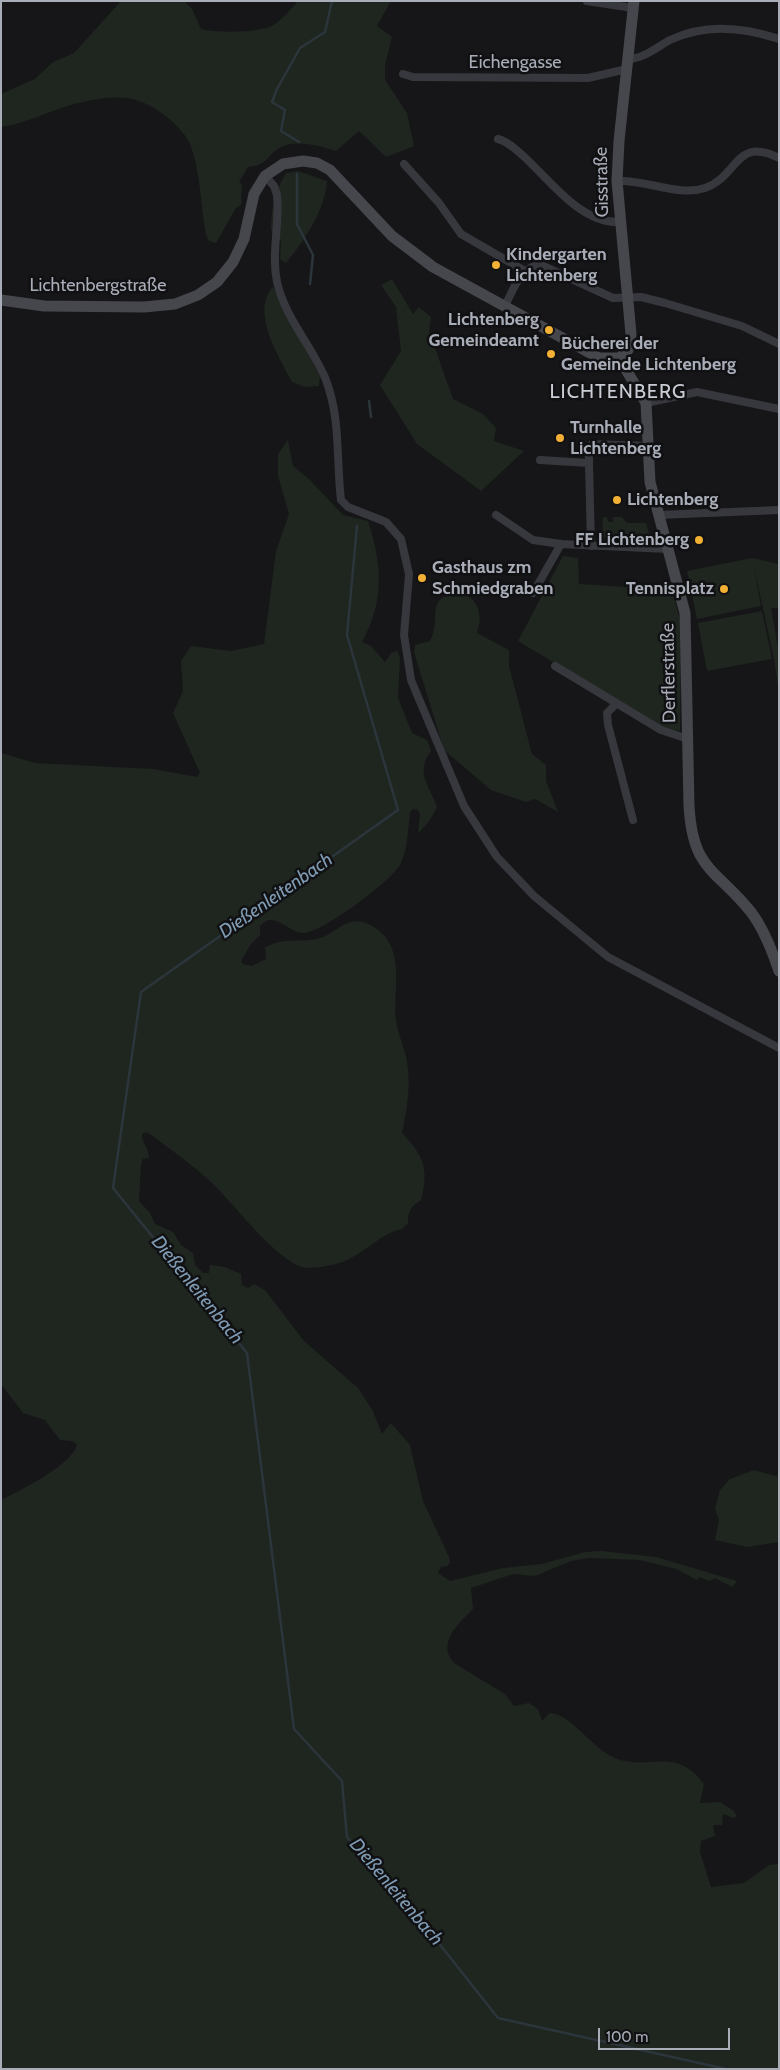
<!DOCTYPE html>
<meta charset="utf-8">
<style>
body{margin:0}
#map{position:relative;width:780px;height:2070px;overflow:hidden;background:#161618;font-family:Cabin,sans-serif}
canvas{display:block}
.frame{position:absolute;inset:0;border:2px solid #a8adb8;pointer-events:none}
.scale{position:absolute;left:598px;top:2028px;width:132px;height:22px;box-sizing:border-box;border:2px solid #a8adb8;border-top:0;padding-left:6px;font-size:15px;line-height:18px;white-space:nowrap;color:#a8adb8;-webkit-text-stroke:4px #111113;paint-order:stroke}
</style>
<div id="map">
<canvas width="780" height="2070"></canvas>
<div class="frame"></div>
<div class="scale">100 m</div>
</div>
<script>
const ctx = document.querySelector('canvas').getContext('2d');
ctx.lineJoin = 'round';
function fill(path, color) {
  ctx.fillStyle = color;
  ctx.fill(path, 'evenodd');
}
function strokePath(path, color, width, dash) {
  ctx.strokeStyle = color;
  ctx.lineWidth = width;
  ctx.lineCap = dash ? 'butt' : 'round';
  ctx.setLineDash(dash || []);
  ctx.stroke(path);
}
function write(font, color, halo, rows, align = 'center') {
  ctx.font = font + ' Cabin,sans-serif';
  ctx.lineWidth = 5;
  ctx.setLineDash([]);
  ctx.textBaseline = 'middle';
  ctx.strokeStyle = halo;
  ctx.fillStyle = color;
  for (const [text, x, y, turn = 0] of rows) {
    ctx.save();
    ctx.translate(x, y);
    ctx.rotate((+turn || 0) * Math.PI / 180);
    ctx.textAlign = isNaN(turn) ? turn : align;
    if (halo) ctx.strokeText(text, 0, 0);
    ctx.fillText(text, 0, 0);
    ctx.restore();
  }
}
fill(new Path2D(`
 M121 1H184L192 9 201 29C217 33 257 33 272 26 282 20 290 10 298 1H391L377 26 392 37 385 66V80L407 113 414 146 386 157 359 131 336 151C320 146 293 138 278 149 264 159 267 165 248 167L239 182 242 184 241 205 236 208 216 243 209 241 206 234C201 207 200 169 190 144 180 123 150 101 127 98 111 96 90 100 74 104 49 111 27 123 1 127V94L35 79 53 62 74 53Z
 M298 171 327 181C325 210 305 240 286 263L280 259 281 241 271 230C271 209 275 191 286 173Z
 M392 279 413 314 419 307 431 317 429 331 453 399 483 414 496 428 494 441 524 451 481 491 417 444 380 385 401 351 396 307 381 285Z
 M273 287 320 377 319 386 305 387 292 382C279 357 250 311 273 287Z
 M288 440 293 466 309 479 343 515 368 521C382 564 385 601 362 642L371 646 385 662 391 653 397 651 400 657 398 698 412 733 427 740 431 751C415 772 429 785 437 807L430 820 418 834 420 814 418 810 413 809 410 812C408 829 408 849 400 865 391 881 323 932 304 933 288 933 274 909 260 926V935L251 944 241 961 243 964 252 966 266 959 265 947C288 936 301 944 320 938 331 935 340 925 351 922 359 920 365 922 372 926 407 945 393 989 396 1020 398 1034 404 1047 407 1061 411 1086 407 1109 402 1133 424 1156 429 1169 421 1200 411 1207 408 1210 408 1223L402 1229C379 1233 360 1260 332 1265 323 1267 310 1269 302 1267 275 1259 234 1204 213 1184 193 1165 169 1148 147 1132L142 1134C141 1143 150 1149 149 1158L143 1159 141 1164 139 1201 150 1213 155 1224 173 1232 181 1245 193 1253 195 1265 203 1273H209L210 1265 225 1267 241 1274 242 1285 248 1288 254 1284 265 1290 304 1341 358 1388 373 1411 382 1434 391 1423 410 1445 423 1501 449 1557 450 1563 447 1566 441 1567 438 1573 450 1581 503 1568 542 1564 585 1552 601 1551 656 1557 737 1581 732 1587 715 1578 710 1581 699 1577 697 1580 676 1569 640 1560 589 1558 571 1561 535 1576 513 1574 471 1588 473 1609C459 1623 436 1643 454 1663L505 1694 514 1706 529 1703 538 1709 542 1721 550 1713C573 1715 591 1748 615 1758 648 1772 675 1745 704 1784L700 1803 720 1802 734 1811 737 1816 734 1818 723 1814 722 1825H713L715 1836 701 1841 700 1852 711 1887 744 1883 769 1865 779 1864V2069H1V1500C20 1490 71 1466 77 1445L72 1441 60 1440 45 1420 23 1413 1 1384V753L35 763 153 769 197 777 200 773 173 713 183 691 181 661 191 646 231 651 264 644 276 551 289 514 278 476V454Z
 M603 517H607L608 522H613V517H622L627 523H646L651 539 602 538Z
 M563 556 578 558 579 584 672 590 681 624 680 731 661 727 518 641Z
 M752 558 779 564V608H771L779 653V692L774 659 754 567 761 606 697 619 687 571Z
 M461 593C479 599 483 615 477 633L509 650V666L532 754 546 765V781L558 812 535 799 526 802 491 790 444 750 414 652 415 645 430 641C443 618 422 596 461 593Z
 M762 611 772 659 707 671 698 623Z
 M754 1470 779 1477V1542L747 1547 715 1540 719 1520 715 1509 720 1490 730 1479Z`), '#1e261f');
strokePath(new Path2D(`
 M299 142 281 131 285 110 272 102 277 89 300 48 325 32 332 1
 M297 174V224L313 255 310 284
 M369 401 371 417
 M357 526 347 635 398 810 141 992 113 1188 247 1353 294 1729 342 1781 347 1837 367 1860 392 1884 498 2018 726 2069`), '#2c353c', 2.5);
strokePath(new Path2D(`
 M587 1 633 8
 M628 59C643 59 657 47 670 40 705 23 743 27 779 39
 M403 74 413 77 588 78 627 69
 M498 139C507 141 514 148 520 153 548 177 579 224 620 222
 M404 164 439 203 461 234 525 271
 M265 176 274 186 277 195C280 224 271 253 277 282 285 318 312 346 326 380 341 420 336 459 341 500L348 507 386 522 401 539 409 574 404 635 411 680 464 806 497 857 534 896 608 957 779 1048
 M617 181C646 179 678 197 705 188 739 176 735 136 779 158
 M505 306C513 290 521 265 541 265L613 298 641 297 665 303 742 326 779 344
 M646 403 697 392 779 409
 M540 460 589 463 591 546
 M589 463V447L592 444 648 446
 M496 515 533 540 561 544 668 549
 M659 515 779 510
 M533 593 561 544
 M555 666 661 730 688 739
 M616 704 607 713 608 725 633 820`), '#37383d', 8);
strokePath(new Path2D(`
 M1 300 44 306 144 307 175 304 198 295 217 282 233 262 244 239 254 194 265 176 283 164 303 161 317 163 330 170 392 236 433 267 599 358H619L628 350 631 334 617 181 619 141 634 1
 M619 358 646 403 650 482 685 613 689 806C693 872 716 868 751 912 764 929 772 950 779 971`), '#45474d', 11);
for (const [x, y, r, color] of [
 [496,265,5,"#f2b134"],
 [549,330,5,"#f2b134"],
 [551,354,5,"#f2b134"],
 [560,438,5,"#f2b134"],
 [617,500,5,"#f2b134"],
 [699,540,5,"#f2b134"],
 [422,578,5,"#f2b134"],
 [724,589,5,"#f2b134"]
]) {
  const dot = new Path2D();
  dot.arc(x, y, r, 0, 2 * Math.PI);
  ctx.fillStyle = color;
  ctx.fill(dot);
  strokePath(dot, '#111113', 2);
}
write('18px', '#a8adb8', '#111113', [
 ["Eichengasse",515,63],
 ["Gisstraße",602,182,-91],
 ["Lichtenbergstraße",98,286],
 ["Derflerstraße",669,673,-91]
]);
write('bold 18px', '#a8adb8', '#111113', [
 ["Kindergarten",506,255],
 ["Lichtenberg",506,276],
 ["Lichtenberg",539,320,"right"],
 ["Gemeindeamt",539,341,"right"],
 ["Bücherei der",561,344],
 ["Gemeinde Lichtenberg",561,365],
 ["Turnhalle",570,428],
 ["Lichtenberg",570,449],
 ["Lichtenberg",627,500],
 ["FF Lichtenberg",689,540,"right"],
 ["Gasthaus zm",432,568],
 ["Schmiedgraben",432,589],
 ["Tennisplatz",714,589,"right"]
], 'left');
write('italic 19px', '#7f9bb3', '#111113', [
 ["Dießenleitenbach",276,896,-35],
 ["Dießenleitenbach",197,1290,51],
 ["Dießenleitenbach",396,1892,50]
]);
ctx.letterSpacing = '1px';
write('20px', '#c9ccd4', '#111113', [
 ["LICHTENBERG",618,392]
]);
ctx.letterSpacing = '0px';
</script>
